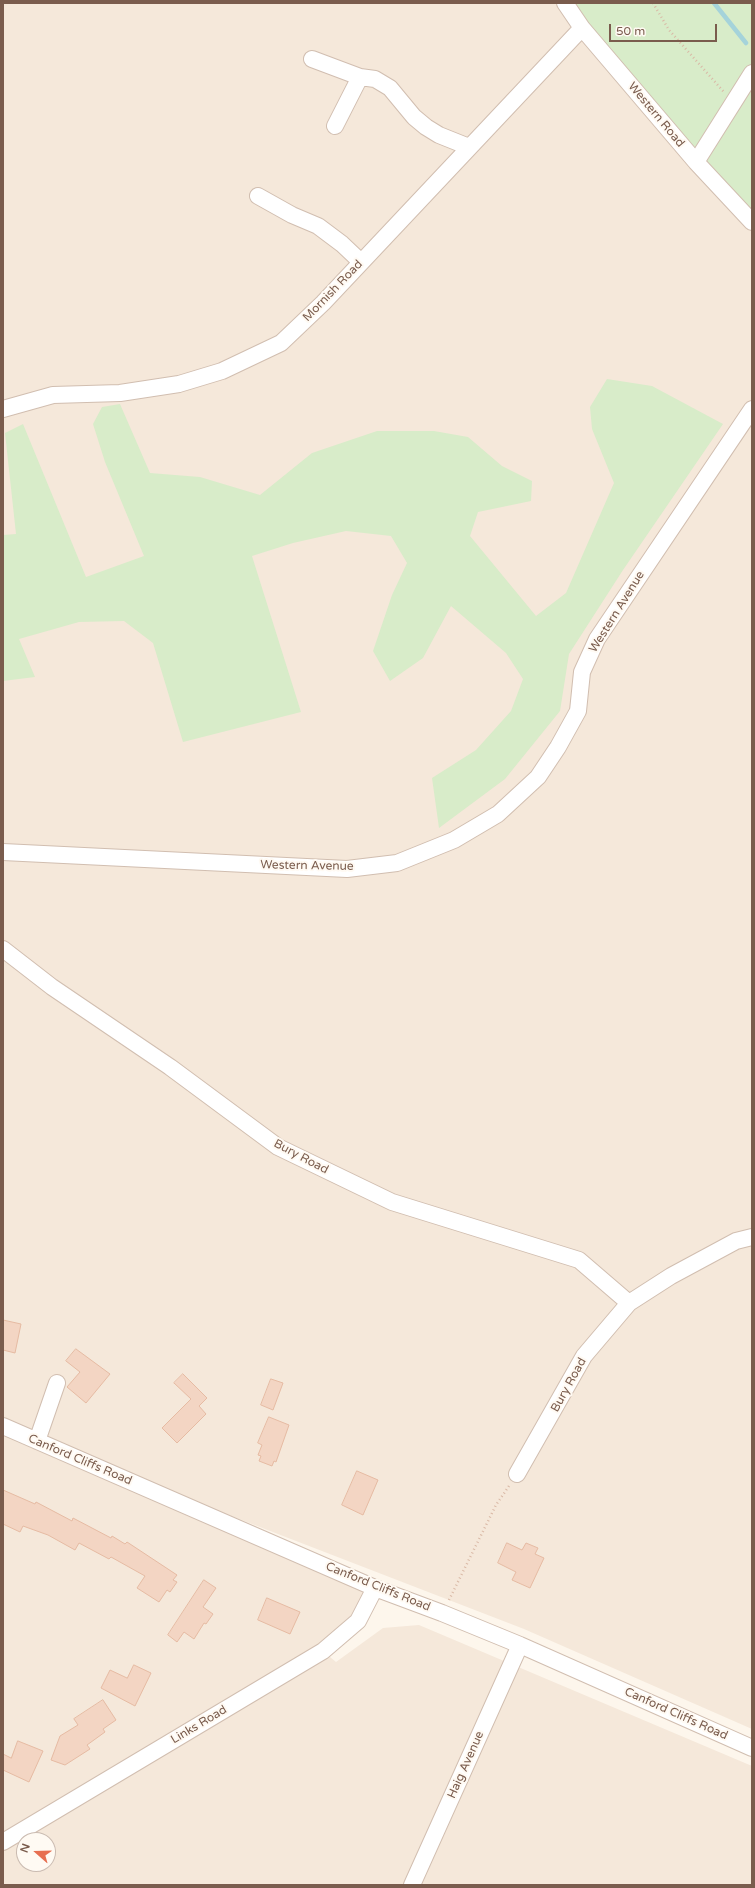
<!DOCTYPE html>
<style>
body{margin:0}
#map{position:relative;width:755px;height:1888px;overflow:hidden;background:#fdf6ec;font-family:"Varela Round",sans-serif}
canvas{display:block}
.frame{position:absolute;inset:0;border:4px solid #7a5c4d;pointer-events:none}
.north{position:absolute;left:16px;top:1832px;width:40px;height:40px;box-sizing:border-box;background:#fffaf3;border:1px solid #cabbb1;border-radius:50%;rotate:290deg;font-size:11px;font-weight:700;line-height:16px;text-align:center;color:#7a5c4d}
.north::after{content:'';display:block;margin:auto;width:14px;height:18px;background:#e76f51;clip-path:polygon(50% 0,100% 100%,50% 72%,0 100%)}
.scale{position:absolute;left:609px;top:24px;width:108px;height:18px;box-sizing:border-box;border:2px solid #7a5c4d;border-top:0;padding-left:5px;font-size:12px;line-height:14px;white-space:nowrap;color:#7a5c4d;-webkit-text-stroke:3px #fffaf3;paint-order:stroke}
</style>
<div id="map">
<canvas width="755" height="1888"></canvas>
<div class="frame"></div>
<div class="north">N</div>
<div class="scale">50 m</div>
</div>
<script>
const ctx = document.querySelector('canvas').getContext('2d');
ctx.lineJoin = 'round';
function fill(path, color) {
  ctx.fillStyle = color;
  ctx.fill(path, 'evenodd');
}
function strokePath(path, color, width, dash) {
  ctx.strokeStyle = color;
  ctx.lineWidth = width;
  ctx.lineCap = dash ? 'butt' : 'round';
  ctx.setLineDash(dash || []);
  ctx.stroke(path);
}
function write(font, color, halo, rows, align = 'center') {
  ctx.font = font + ' "Varela Round",sans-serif';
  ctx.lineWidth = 4;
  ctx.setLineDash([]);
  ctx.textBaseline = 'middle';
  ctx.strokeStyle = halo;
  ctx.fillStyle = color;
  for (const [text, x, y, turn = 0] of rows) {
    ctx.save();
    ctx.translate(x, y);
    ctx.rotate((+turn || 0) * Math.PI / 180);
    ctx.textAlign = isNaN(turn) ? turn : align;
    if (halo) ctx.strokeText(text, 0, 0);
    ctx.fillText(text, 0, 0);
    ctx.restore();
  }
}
fill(new Path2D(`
 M3 3H565L752 222V1729L524 1629 50 1446 375 1588 323 1651 336 1662 383 1628 419 1625 752 1766V1885H3ZM24 1840H48V1864H24Z`), '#f5e8da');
fill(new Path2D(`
 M565 3H752V222Z
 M607 379 652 386 723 424 623 570 569 654 560 711 505 779 439 828 432 778 476 750 511 711 523 679 506 653 451 606 423 658 390 681 373 651 392 595 407 563 391 536 346 531 293 543 252 556 301 712 183 742 153 643 124 621 79 622 19 639 35 677 3 681V535L16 534 5 433 23 424 86 577 144 556 105 462 93 424 102 407 120 404 150 473 200 477 260 495 312 453 377 431H434L468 437 502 466 532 481 531 501 478 512 470 536 536 616 566 593 614 483 592 429 590 407Z`), '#d8ecc9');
strokePath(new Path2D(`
 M714 3 746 43`), '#a5d3da', 4.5);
const building = new Path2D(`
 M3 1320 21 1324 15 1353 3 1350Z
 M76 1349 110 1374 86 1403 67 1387 80 1372 66 1361Z
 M183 1374 207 1398 199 1406 206 1414 177 1443 162 1428 191 1399 174 1383Z
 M271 1379 283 1383 273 1410 261 1405Z
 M269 1417 289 1425 276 1462 274 1461 272 1466 259 1461 261 1456 258 1455 262 1445 258 1443Z
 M357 1471 378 1480 363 1515 342 1505Z
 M3 1490 35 1504 36 1502 72 1521 73 1518 111 1538 112 1536 125 1544 127 1542 177 1575 173 1580 177 1582 170 1592 167 1590 159 1602 137 1588 145 1576 111 1557 109 1559 79 1543 75 1550 48 1535 23 1526 20 1532 3 1524Z
 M507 1543 522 1550 526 1543 538 1548 535 1554 544 1558 530 1588 512 1580 516 1572 498 1563Z
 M204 1580 216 1588 203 1607 213 1614 206 1624 204 1623 194 1639 184 1632 177 1642 168 1635Z
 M267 1598 300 1612 290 1634 258 1620Z
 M134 1665 151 1673 135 1706 101 1688 110 1670 127 1678Z
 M103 1700 116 1720 103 1729 105 1732 87 1745 90 1749 65 1765 51 1760 60 1736 78 1725 74 1719Z
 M18 1741 43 1751 29 1782 3 1770V1754L11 1758Z`);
fill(building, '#f3d5c3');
strokePath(building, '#e6bba3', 1);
const minor = new Path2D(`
 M565 3 582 28 696 162 752 222
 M312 59 360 77 375 79 390 88 414 117 426 127 439 135 469 147
 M335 126 360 77
 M696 162 752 73
 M258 196 292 215 318 226 342 244 361 262
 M3 409 53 395 120 393 179 384 222 371 281 343 323 303 582 28
 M3 852 347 869 397 863 454 840 498 814 538 777 558 747 578 711 582 672 597 639 752 409
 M3 949 52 987 170 1067 278 1147 392 1202 579 1260 629 1303
 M3 1426 375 1588 442 1613 520 1645 752 1748
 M37 1441 57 1383
 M517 1474 584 1356 629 1303 671 1276 736 1241 752 1237
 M3 1842 323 1651 358 1621 375 1588
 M412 1885 520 1645`);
strokePath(minor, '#d1beb0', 18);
strokePath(new Path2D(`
 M653 3 669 30 724 92
 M449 1600 496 1505 509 1486`), '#d9b8a5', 2.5, [1, 3]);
strokePath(minor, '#fff', 16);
write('12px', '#7a5c4d', '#fffaf3', [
 ["Western Road",656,115,50],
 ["Mornish Road",333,291,-46],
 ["Western Avenue",617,612,-58],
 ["Western Avenue",307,866,1],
 ["Bury Road",301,1157,28],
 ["Bury Road",569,1385,-61],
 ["Canford Cliffs Road",80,1460,23],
 ["Canford Cliffs Road",378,1587,22],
 ["Canford Cliffs Road",676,1714,24],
 ["Links Road",199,1725,-31],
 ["Haig Avenue",466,1765,-66]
]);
</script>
